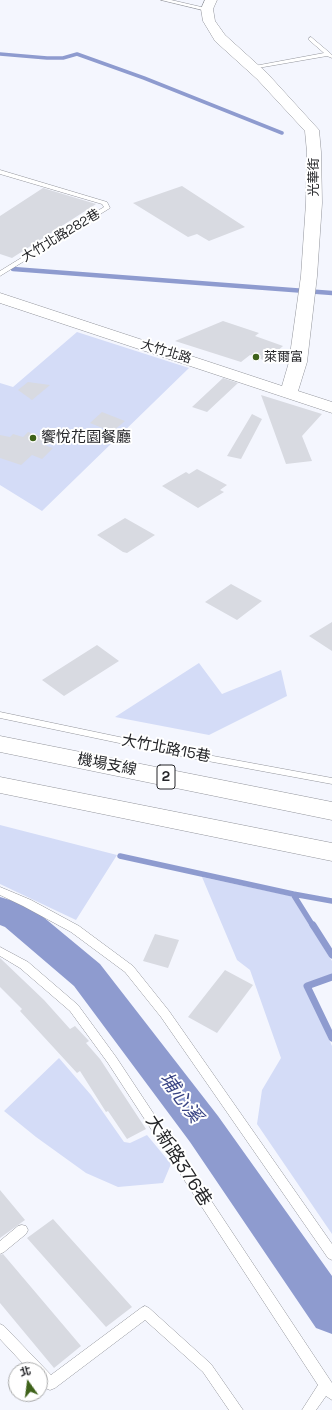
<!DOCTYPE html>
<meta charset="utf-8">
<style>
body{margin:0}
#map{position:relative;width:332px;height:1410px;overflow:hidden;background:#f4f6fe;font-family:"Space Grotesk","Noto Sans TC",sans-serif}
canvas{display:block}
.north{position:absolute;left:8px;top:1362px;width:40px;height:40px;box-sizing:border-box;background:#fff;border:1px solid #a7a8a9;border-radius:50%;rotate:346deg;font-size:11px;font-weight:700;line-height:16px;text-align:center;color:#242528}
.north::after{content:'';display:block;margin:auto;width:14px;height:18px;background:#3e621a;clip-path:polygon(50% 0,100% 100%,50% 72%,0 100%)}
</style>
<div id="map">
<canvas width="332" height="1410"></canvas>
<div class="north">北</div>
</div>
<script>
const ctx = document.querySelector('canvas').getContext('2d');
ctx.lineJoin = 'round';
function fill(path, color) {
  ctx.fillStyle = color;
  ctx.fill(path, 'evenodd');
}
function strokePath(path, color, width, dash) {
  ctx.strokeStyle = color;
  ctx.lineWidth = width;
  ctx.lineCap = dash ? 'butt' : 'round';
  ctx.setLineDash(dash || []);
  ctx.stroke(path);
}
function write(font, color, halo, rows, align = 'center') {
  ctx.font = font + ' "Space Grotesk","Noto Sans TC",sans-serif';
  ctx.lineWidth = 4;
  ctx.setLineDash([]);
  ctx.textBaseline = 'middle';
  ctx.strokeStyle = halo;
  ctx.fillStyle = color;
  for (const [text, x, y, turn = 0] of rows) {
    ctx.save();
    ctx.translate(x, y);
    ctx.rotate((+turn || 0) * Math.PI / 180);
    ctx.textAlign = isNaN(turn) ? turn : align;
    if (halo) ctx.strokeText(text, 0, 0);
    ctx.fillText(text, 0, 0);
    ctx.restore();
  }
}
fill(new Path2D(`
 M77 332 189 368 42 511 0 485V383L13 387Z
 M199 663 222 694 281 670 287 696 209 735 115 717Z
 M0 825 117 855 76 920 0 884Z
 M202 877 291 896 332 961V974L304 984 332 1046V1234L257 1124 262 1090 281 1058 250 970 237 960Z
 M59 1058 91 1095 124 1142 130 1143 147 1135 171 1164 163 1183 118 1187 86 1173 36 1137 4 1111Z`), '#d4dcf7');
strokePath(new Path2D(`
 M0 54 47 58H63L77 54 144 78 282 133`), '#8e9bcf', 3.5);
strokePath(new Path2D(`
 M13 269 332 293`), '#8e9bcf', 4.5);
strokePath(new Path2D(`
 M120 856 293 894 313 926
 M293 894 332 901`), '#8e9bcf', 5.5);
strokePath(new Path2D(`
 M313 925 332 955
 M332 977 307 986 332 1038`), '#8e9bcf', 7);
fill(new Path2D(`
 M0 897 30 906 100 964 218 1116 332 1276V1334L316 1328 190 1142 74 986 5 927 0 925Z`), '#8e9bcf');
fill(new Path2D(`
 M182 186 245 227 209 241 197 234 188 237 133 203Z
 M43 188 96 204 12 258 0 254V216Z
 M223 321 259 333 255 336 283 346 266 361 250 355 241 362 175 341Z
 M223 378 238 383 207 412 192 407Z
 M28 382 50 385 32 400 18 390Z
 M261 395 322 414 302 436 312 461 286 464Z
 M102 412 125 421 112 432 90 423Z
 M252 414 262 419 241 459 227 456Z
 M28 432 47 438 41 444 53 448 42 459 32 455 21 465 0 458V435L10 437 13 434 23 437Z
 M197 469 227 485 220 490 224 492 198 508 162 486 186 472 189 474Z
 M125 518 155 535 127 553 123 552 97 535Z
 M231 584 262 601 237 620 205 602Z
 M332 622V651L309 636Z
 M97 645 119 661 64 696 42 680Z
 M155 934 179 940 168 968 143 961Z
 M0 958 44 1000 70 1029 75 1026 89 1041 86 1043 100 1059 146 1129 127 1139 108 1111 106 1112 80 1071 77 1073 20 1011 22 1009 0 987Z
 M225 970 253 985 217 1033 188 1017Z
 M0 1190 25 1220 0 1238Z
 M53 1219 132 1307 106 1327 27 1238Z
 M3 1254 81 1346 54 1368 0 1303V1255Z`), '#d8dae1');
const service = new Path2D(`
 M161 0H171L210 9 207 11Z
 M311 37 330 53 332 55V58L327 56 252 69 249 67 324 53 309 40V38Z
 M0 170 107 202 110 208 0 276V271L104 207 102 204 0 174Z
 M0 712 186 751 332 778V784L186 757 0 718Z
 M0 887 31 900 79 926 133 966 169 1011 332 1244V1260L328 1258 161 1017 125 972 71 932 23 906 0 895Z
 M0 947 28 962 78 1005 116 1057 332 1383V1400L326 1396 316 1410H302L318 1385 108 1063 70 1011 20 968 0 956Z
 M22 1225 26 1226 28 1230 26 1234 4 1252 0 1254V1241L18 1226Z
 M145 1306 149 1308 211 1364 243 1410H229L203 1372 145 1320 55 1388 50 1390 45 1388 40 1382V1370H29L0 1339V1324L4 1326 51 1375 141 1308Z`);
const tertiary = new Path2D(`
 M205 0H217L213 9 215 21 225 35 267 73 319 130 321 152 322 203 317 276 307 362 298 391 332 402V413L0 303V293L282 386 289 362 301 276 306 203 307 152 305 131 257 79 215 41 203 21 201 9Z`);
const motorway = new Path2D(`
 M0 736 332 802V820L0 752Z
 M0 777 332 843V861L0 793Z`);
strokePath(service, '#93959c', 1);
strokePath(tertiary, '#93959c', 1);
strokePath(motorway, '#93959c', 1);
fill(service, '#fff');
fill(tertiary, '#fff');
fill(motorway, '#fff');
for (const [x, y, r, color] of [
 [256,357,4,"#3e621a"],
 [33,438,4,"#3e621a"]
]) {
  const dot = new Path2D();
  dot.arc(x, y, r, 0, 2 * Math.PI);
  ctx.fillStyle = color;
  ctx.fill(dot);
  strokePath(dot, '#fff', 1.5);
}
write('13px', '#242528', '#fff', [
 ["光華街",314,177,-90],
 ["大竹北路282巷",61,236,-31],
 ["大竹北路",166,352,17]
]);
write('13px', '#242528', '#fff', [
 ["萊爾富",264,357]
], 'left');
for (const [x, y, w] of [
 [166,777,18]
]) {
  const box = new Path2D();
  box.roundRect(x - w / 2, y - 12, w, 24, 3);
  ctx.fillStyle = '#fff';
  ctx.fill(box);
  strokePath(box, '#242528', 1);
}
write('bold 14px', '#242528', null, [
 ["2",166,777]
]);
write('15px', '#242528', '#fff', [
 ["饗悅花園餐廳",41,438]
], 'left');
write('15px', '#242528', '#fff', [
 ["大竹北路15巷",166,749,11],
 ["機場支線",107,765,11]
]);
write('18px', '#242528', '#fff', [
 ["大新路376巷",178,1161,57]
]);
write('italic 19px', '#394484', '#fff', [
 ["埔心溪",180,1098,53]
]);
</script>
